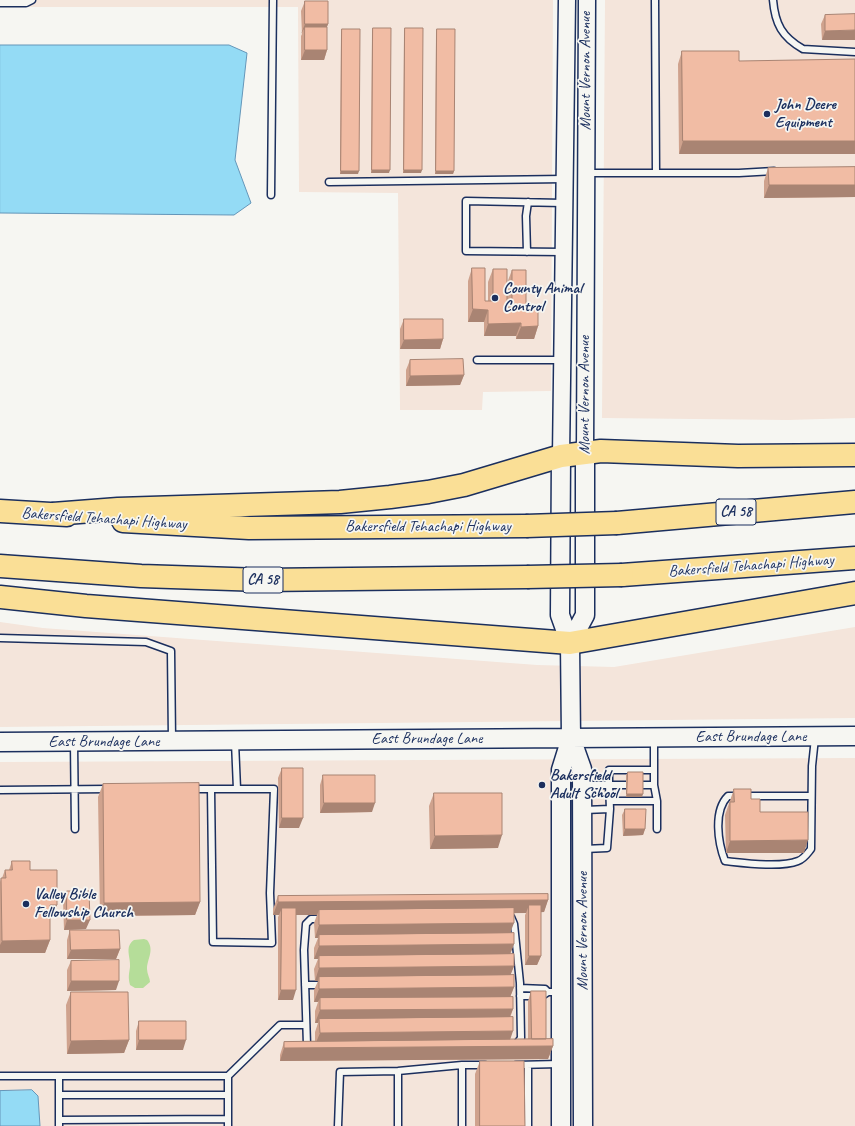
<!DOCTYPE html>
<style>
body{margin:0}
canvas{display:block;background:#f6f6f2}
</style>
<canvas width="855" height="1126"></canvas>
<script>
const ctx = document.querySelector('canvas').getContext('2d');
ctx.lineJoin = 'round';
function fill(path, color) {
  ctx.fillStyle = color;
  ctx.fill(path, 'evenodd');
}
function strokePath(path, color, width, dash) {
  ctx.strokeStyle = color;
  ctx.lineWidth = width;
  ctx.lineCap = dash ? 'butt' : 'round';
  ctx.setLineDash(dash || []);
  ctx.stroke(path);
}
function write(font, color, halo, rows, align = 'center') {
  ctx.font = font + ' Caveat,sans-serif';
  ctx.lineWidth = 3.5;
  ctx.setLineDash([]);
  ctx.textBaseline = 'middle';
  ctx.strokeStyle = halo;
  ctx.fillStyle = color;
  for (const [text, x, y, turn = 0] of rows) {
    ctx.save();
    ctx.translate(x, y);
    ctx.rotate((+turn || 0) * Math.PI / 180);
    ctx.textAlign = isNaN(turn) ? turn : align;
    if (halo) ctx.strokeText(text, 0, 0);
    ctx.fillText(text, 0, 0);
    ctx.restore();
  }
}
fill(new Path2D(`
 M0 0H553L551 391 483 392 482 410H400L398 193 299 192 298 7H0Z
 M605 0H855V418L788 420 602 418Z
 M0 622 43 628 537 665 614 667 855 627V718L0 727Z
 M855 758V1126H0V762Z`), '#f4e5db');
fill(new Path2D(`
 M144 939 147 940C155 950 147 959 147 969 147 974 150 978 150 982L143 988H135L130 985C128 977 129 974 130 967 131 957 124 947 134 940Z`), '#b5dd99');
const water = new Path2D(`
 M0 45H229L247 53 235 160 251 203 234 215 0 213Z
 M32 1090 38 1096 40 1126H0V1091Z`);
fill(water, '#94dbf5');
strokePath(water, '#6496b9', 1);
const service = new Path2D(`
 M655 0 656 173
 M773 0C775 24 782 37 803 49L855 52
 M0 3H26L32 0
 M588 173H739L774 171
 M329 182 565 179
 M271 195 273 0
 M527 252 526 216 528 202
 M563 252 466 251V201L563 203
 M477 360H562
 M0 638 146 642 171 651 172 740
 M235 742 237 789
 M74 743 75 829
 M584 785H609V770H654
 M642 785H654V739
 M192 789H274L270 893 272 943 213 942 211 789
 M0 790 109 789
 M811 796H728C713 811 718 843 725 861 744 863 780 868 798 861 804 859 807 854 811 849L812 766 815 738
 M610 801H657L654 785
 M657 801V829
 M584 810 610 809 609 785H626
 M584 849 607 848 610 809
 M511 917 514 924 520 983 521 1038 515 1046 500 1048 312 1050 307 1045 304 950 306 924 311 919Z
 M305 985H323
 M520 988 545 989 548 992
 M520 996H542L548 992H560
 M516 1065 559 1064
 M528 1065V1126
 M0 1076H228L280 1025H306
 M59 1095H228
 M59 1120 228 1119
 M59 1126V1076
 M228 1126V1076
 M338 1126 340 1072 398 1071 462 1065H485
 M398 1126V1071
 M462 1126V1065`);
const tertiary = new Path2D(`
 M585 453 587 0
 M561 456 567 0`);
const secondary = new Path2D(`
 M570 643 585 615V453
 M571 738 582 769 583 1126
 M0 742 855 736
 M561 1126V770L571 738 570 643 560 615 561 456`);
const motorway = new Path2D(`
 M0 511 67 515
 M53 514 118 509 340 502 390 497 428 492 464 485 561 456 601 451 738 456 855 455
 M123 521 249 528 526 526
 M617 523 855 502
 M0 566 141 576 262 580 527 577
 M622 575 855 558
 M0 597 86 606 570 643 855 593`);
strokePath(service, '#1b2f5e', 9);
strokePath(tertiary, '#1b2f5e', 19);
strokePath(secondary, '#1b2f5e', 21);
strokePath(motorway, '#1b2f5e', 25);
strokePath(service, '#f6f6f2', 6);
strokePath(tertiary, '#f6f6f2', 16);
strokePath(secondary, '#f6f6f2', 18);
strokePath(motorway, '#fadf96', 22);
const motorwayBridge = new Path2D(`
 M526 526 617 523
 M527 577 622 575`);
strokePath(motorwayBridge, '#1b2f5e', 25, []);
strokePath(motorwayBridge, '#fadf96', 22);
fill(new Path2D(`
 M305 1 328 24 327 27V50L324 60H301V36L302 34 301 11Z
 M855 14 822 40 821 24 825 15Z
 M373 28 389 173H371L372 31Z
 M405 28 421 173H403L404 31Z
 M342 29 358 174H340L341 32Z
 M437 29 454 171 453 174H435L436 32Z
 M682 51H739L679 154 678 64Z
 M855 167V197L764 198V181L768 168Z
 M472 268 485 301H488V282L493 269 507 283 512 270 526 309 538 326 534 339H516V336H484V322H468V281Z
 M404 319 443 339 440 349H400V329Z
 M410 360 464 375 460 385 406 386V370Z
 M282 768 299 828H279L278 778Z
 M628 772 642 797H626V775Z
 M323 775 372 812 320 813V785Z
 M103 784 200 902 195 915 100 916 98 797Z
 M734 789 751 799 760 812 804 853H726L725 815Z
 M434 793 498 848 430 849 429 806Z
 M625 809 645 829 643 835 623 836 622 815Z
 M12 861 30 870 52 918H50V940L45 953H0V882L1 878H2L5 870H9Z
 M67 891 86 929 64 930 63 900Z
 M278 896 548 900 544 912H541V956L537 965H525V915L526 913H514L510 933 514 944 510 954 514 966 510 975 514 987 510 997 513 1009 510 1018V1040L528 1039V1001L531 991 546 1039 553 1046 548 1059 280 1061V1055L284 1042 315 1041V1032L318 1023H315V1011L318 1002H314V990L318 981H315L314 969 318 959H314V948L318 938H315L314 923 317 915H296L293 1000H278V917L279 915H273V909Z
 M70 930 120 949 116 959H67V940Z
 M71 961 116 990 67 991V970Z
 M71 992 129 1040 124 1053 67 1054 66 1005Z
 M139 1021 183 1050H136V1031Z
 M480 1061 525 1126H475V1074Z`), '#cfa28d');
fill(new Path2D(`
 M305 24H328L324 34 305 27 301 34Z
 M855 30V40H822L825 31Z
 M305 50H327L324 60H301Z
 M683 141H855V154H679Z
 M372 170H390L389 173H371Z
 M404 170H422L421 173H403Z
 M341 171H359L358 174H340Z
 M436 171H454L453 174H435Z
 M769 185H855V197L764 198Z
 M473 309 488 310 484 322H468Z
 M521 323 516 336H484L488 324Z
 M538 326 534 339H516L521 327Z
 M443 339 440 349H400L404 340Z
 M464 375 460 385 406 386 410 376Z
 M627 794H643L642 797H626Z
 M324 803H375L372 812 320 813Z
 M282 818H303L299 828H279Z
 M625 829H645L643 835 623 836Z
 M502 835 498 848 430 849 435 836Z
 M808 840 804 853H726L730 841Z
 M548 900 544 912 529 913V905L526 913 319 915V910L317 915H282V908L279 915H273L278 902Z
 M200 902 195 915 100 916 104 903Z
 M50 905H57L52 918H45Z
 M67 920H90L86 929 64 930Z
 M514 923 509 936 319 935 318 938H315L319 925Z
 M50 940 45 953H0V945L2 941Z
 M514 944 509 957 319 956 318 959H314L319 946Z
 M120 949 116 959H67L71 950Z
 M529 956H541L537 965H525Z
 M514 966 509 979 319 977 318 981H315L319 968Z
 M71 981H119L116 990 67 991Z
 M514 987 509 1000 320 998 318 1002H314L319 989Z
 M281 990H296L293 1000H278Z
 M513 1009 508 1021 319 1019 318 1023H315L320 1010Z
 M513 1031 509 1043 315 1045 320 1033Z
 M129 1040 124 1053 67 1054 71 1041Z
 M139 1040H186L183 1050H136Z
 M553 1046 548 1059 280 1061 284 1048Z`), '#a98473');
const building = new Path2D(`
 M305 1H328V24H305Z
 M855 14V30L825 31V15Z
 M305 27H327V50H305Z
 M373 28H391L390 170H372Z
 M405 28H423L422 170H404Z
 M342 29H360L359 171H341Z
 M437 29H455L454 171H436Z
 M682 51H739V61L855 59V141H683Z
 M855 167V185H769L768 168Z
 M472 268H485V301H493V269H507V308H512V270H526V309H538V326L521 327V323L488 324V310L473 309Z
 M404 319H443V339L404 340Z
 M463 359 464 375 410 376V360Z
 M282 768H303V818H282Z
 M628 772H643V794H627Z
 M323 775H375V803H324Z
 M199 783 200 902 104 903 103 784Z
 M734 789H751V799H760V812H808V840L730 841V802H734Z
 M434 793H502V835L435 836Z
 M625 809H646L645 829H625Z
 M12 861H30V870H57V905H50V940L2 941 1 878H6L5 870H12Z
 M67 891H89L90 920H67Z
 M548 894V900L278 902V896Z
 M529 905H541V956H529Z
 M282 908H296V990H281Z
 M514 908V923L319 925V910Z
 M70 930H119L120 949 71 950Z
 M514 933V944L319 946V935Z
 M514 954V966L319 968V956Z
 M119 960V981H71V961Z
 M514 975V987L319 989V977Z
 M531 991H546V1039H532Z
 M71 992H128L129 1040 71 1041Z
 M513 997V1009L320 1010V998Z
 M513 1017V1031L320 1033 319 1019Z
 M139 1021H186V1040H139Z
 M553 1039V1046L284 1048V1042Z
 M480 1061H524L525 1126H480Z`);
fill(building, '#f1bca4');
strokePath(building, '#a98473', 1);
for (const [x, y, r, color] of [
 [767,114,4,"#1b2f5e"],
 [495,298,4,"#1b2f5e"],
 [542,785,4,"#1b2f5e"],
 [26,904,4,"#1b2f5e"]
]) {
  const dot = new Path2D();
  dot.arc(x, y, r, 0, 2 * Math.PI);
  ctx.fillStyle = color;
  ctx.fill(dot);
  strokePath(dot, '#f6f6f2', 1.5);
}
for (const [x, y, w] of [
 [736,512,40],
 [263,580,40]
]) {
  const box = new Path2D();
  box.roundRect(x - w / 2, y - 13, w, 26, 3);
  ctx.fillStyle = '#f6f6f2';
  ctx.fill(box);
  strokePath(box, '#1b2f5e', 1);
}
write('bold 15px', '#1b2f5e', null, [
 ["CA 58",736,512],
 ["CA 58",263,580]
]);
write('16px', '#1b2f5e', '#f6f6f2', [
 ["Mount Vernon Avenue",586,71,-90],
 ["Mount Vernon Avenue",585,395,-90],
 ["Bakersfield Tehachapi Highway",104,519,4],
 ["Bakersfield Tehachapi Highway",428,527],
 ["Bakersfield Tehachapi Highway",751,566,-4],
 ["East Brundage Lane",751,737],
 ["East Brundage Lane",427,739],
 ["East Brundage Lane",104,742],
 ["Mount Vernon Avenue",583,931,-90]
]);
write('bold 16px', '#1b2f5e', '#f6f6f2', [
 ["John Deere",775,105],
 ["Equipment",775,123],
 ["County Animal",503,289],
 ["Control",503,307],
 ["Bakersfield",550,776],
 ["Adult School",550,794],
 ["Valley Bible",34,895],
 ["Fellowship Church",34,913]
], 'left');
</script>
